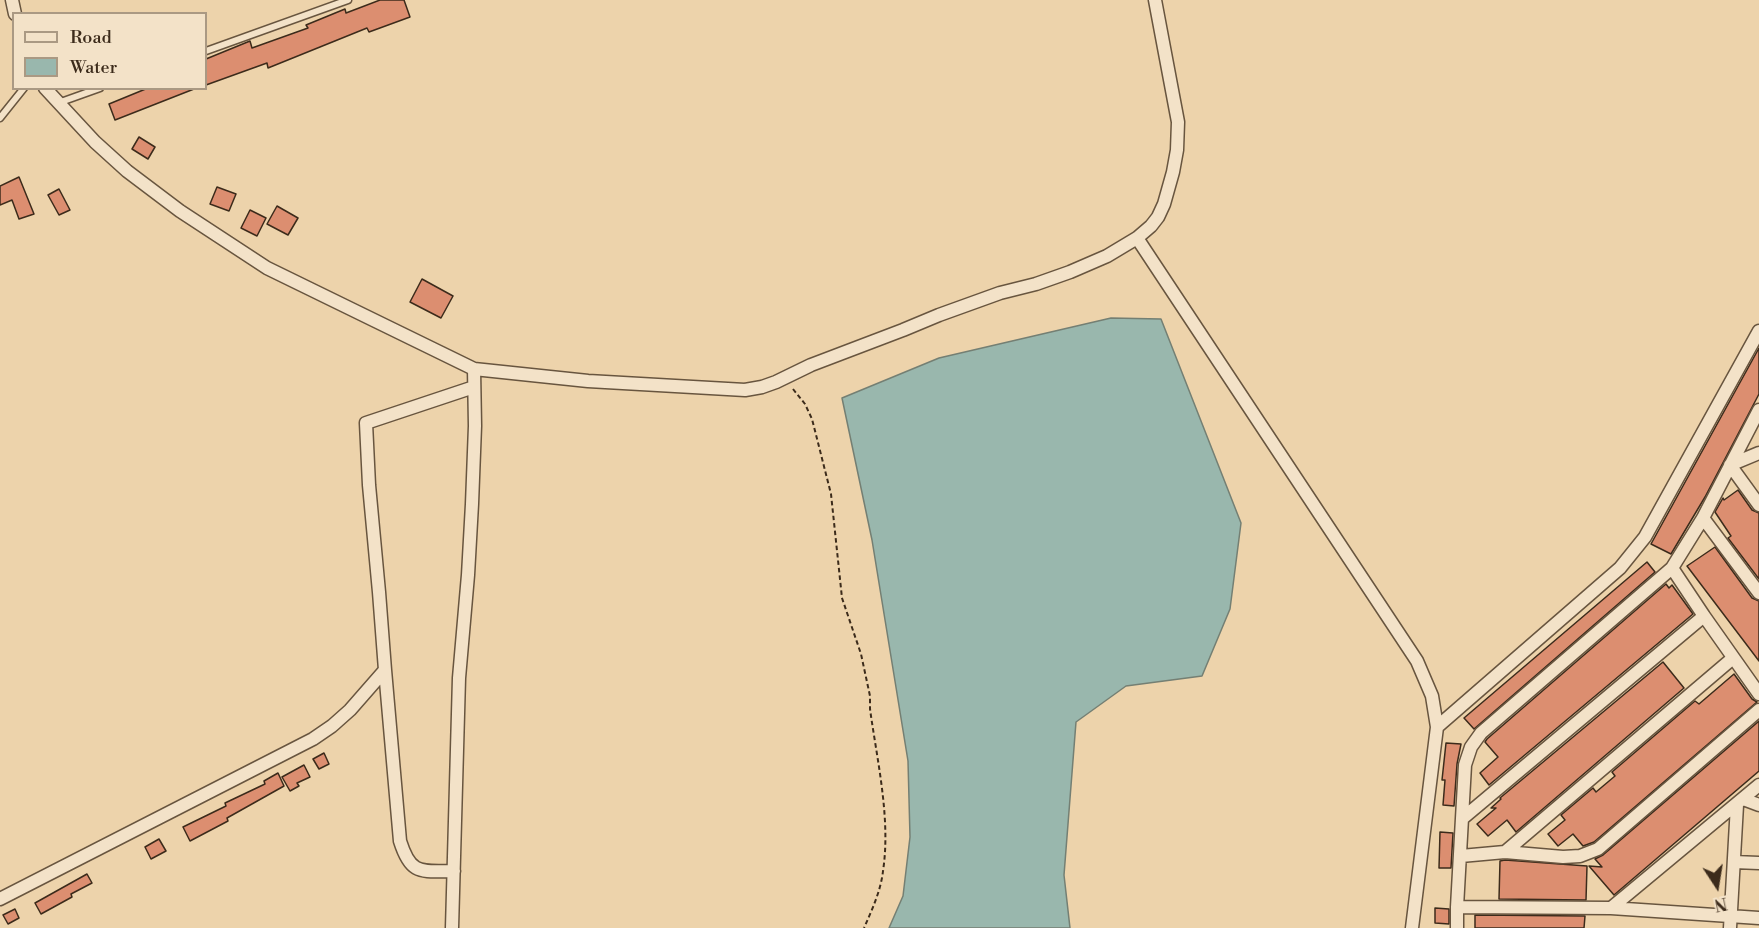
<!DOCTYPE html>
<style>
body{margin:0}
#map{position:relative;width:1759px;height:928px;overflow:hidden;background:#edd3ab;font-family:"Libre Bodoni",serif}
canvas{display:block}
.legend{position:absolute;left:12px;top:12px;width:195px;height:78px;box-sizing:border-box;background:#f3e2c8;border:2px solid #aa9983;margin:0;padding:8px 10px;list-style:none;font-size:18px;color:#3c2b1b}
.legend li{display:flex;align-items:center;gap:12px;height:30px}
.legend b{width:30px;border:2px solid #aa9983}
.north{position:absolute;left:1687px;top:856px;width:60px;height:60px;-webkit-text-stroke:4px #f3e2c8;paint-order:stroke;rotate:168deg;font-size:16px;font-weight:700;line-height:24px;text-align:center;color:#3c2b1b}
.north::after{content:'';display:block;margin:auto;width:21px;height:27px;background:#3c2b1b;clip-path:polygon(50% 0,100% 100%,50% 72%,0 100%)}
</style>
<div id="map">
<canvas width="1759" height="928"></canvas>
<ul class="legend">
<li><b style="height:8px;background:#f3e2c8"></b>Road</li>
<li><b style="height:16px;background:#99b7ad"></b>Water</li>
</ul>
<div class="north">N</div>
</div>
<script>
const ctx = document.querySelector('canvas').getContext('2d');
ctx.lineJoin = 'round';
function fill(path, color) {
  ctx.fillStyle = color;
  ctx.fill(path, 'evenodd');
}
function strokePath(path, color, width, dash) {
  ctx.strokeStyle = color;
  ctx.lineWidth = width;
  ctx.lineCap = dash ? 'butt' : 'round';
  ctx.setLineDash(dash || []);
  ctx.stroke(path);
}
const water = new Path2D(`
 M1111 318 1161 319 1241 523 1230 609 1202 676 1126 686 1076 722 1064 875 1070 928H889L903 896 910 837 908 761 872 540 842 398 939 358Z`);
fill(water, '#99b7ad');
strokePath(water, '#747f73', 1.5);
const building = new Path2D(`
 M380 0H404L410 17 369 32 367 28 268 68 267 63 206 85V59L250 41 252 48 308 28 306 25 345 9 346 13Z
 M148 88H194V89L115 120 109 104Z
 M139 137 155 147 148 159 132 149Z
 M19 177 34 214 19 219 12 200 0 205V186Z
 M217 187 236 194 229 211 210 204Z
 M59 189 70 210 59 215 48 195Z
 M277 206 298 218 288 235 267 224Z
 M250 210 266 218 257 236 241 228Z
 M422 279 453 296 441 318 410 302Z
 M1759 348V394L1705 497 1671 554 1651 544Z
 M1738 490 1752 510 1759 513V579L1728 538 1731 536 1715 512 1723 498 1724 500Z
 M1715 547 1752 598 1759 601V661L1687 566Z
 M1647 562 1655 572 1474 729 1464 718Z
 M1666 584 1669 588 1672 585 1693 614 1489 785 1480 773 1498 757 1485 742 1487 739Z
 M1663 662 1684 688 1516 832 1507 820 1488 836 1477 824 1496 808H1491L1501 799 1500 798Z
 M1734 674 1752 699 1757 702 1594 842 1583 846 1573 834 1558 846 1548 834 1565 820 1561 815 1593 788 1596 792 1615 776 1612 772 1695 701 1699 704Z
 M1759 721V771L1614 895 1589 866 1602 867 1595 859 1603 855Z
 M1446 743 1461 744 1457 764 1454 806 1443 805 1445 780H1442Z
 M324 753 329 764 319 769 313 759Z
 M304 765 310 777 297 783 299 786 290 791 282 777Z
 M278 773 284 786 227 818 228 821 190 841 183 827 226 806 225 803 265 784 264 781Z
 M1440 832 1453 833 1451 868H1439Z
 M159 839 166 851 151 859 145 847Z
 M1505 860 1587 866 1586 900 1499 899 1500 861Z
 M87 874 92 883 71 894 72 897 41 914 35 903Z
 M1435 908 1449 909V924L1435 923Z
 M15 909 19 918 8 924 3 915Z
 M1475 915 1585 916 1584 928H1475Z`);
fill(building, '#dc8e70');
strokePath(building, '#3c2b1b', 1.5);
const service = new Path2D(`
 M206 51 348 0
 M58 103 100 88
 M0 118 24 88`);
const minor = new Path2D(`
 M12 0 15 14
 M45 88 95 142 127 171 180 211 267 268 474 369 588 381 745 390 762 387 776 382 811 365 903 330 939 315 1000 293 1036 284 1070 272 1107 256 1137 238 1151 226 1158 217 1164 204 1173 172 1177 150 1178 122 1155 0
 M1137 238 1417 661 1432 696 1437 727 1412 928
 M1759 410 1703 518 1672 568 1481 733 1471 747 1465 765 1457 907 1611 908 1759 918
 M1759 453 1730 465 1759 505
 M1703 518 1759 593
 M1672 568 1704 616 1759 694
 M1437 727 1620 568 1645 537 1759 331
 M1743 799 1759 805
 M1463 818 1704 616
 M1505 852 1733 658
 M1461 856 1505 852 1563 857 1580 856 1598 849 1759 710
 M1734 862 1759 863
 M454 871C421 871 411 876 400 841L385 670 379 592 369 485 366 423 474 387
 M0 899 313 739 332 726 350 710 385 670
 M1611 908 1759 785
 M452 928 459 678 468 575 472 504 475 426 474 369
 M1457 928V907
 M1730 928 1737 805`);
strokePath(service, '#68553f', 9);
strokePath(minor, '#68553f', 15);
strokePath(new Path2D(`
 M793 389 805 404 812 419 831 494 842 598 861 654 870 696V709C877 760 891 819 883 871 881 890 872 910 864 928`), '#3c2b1b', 2, [4.5, 3]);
strokePath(service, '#f3e2c8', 6);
strokePath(minor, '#f3e2c8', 12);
</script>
